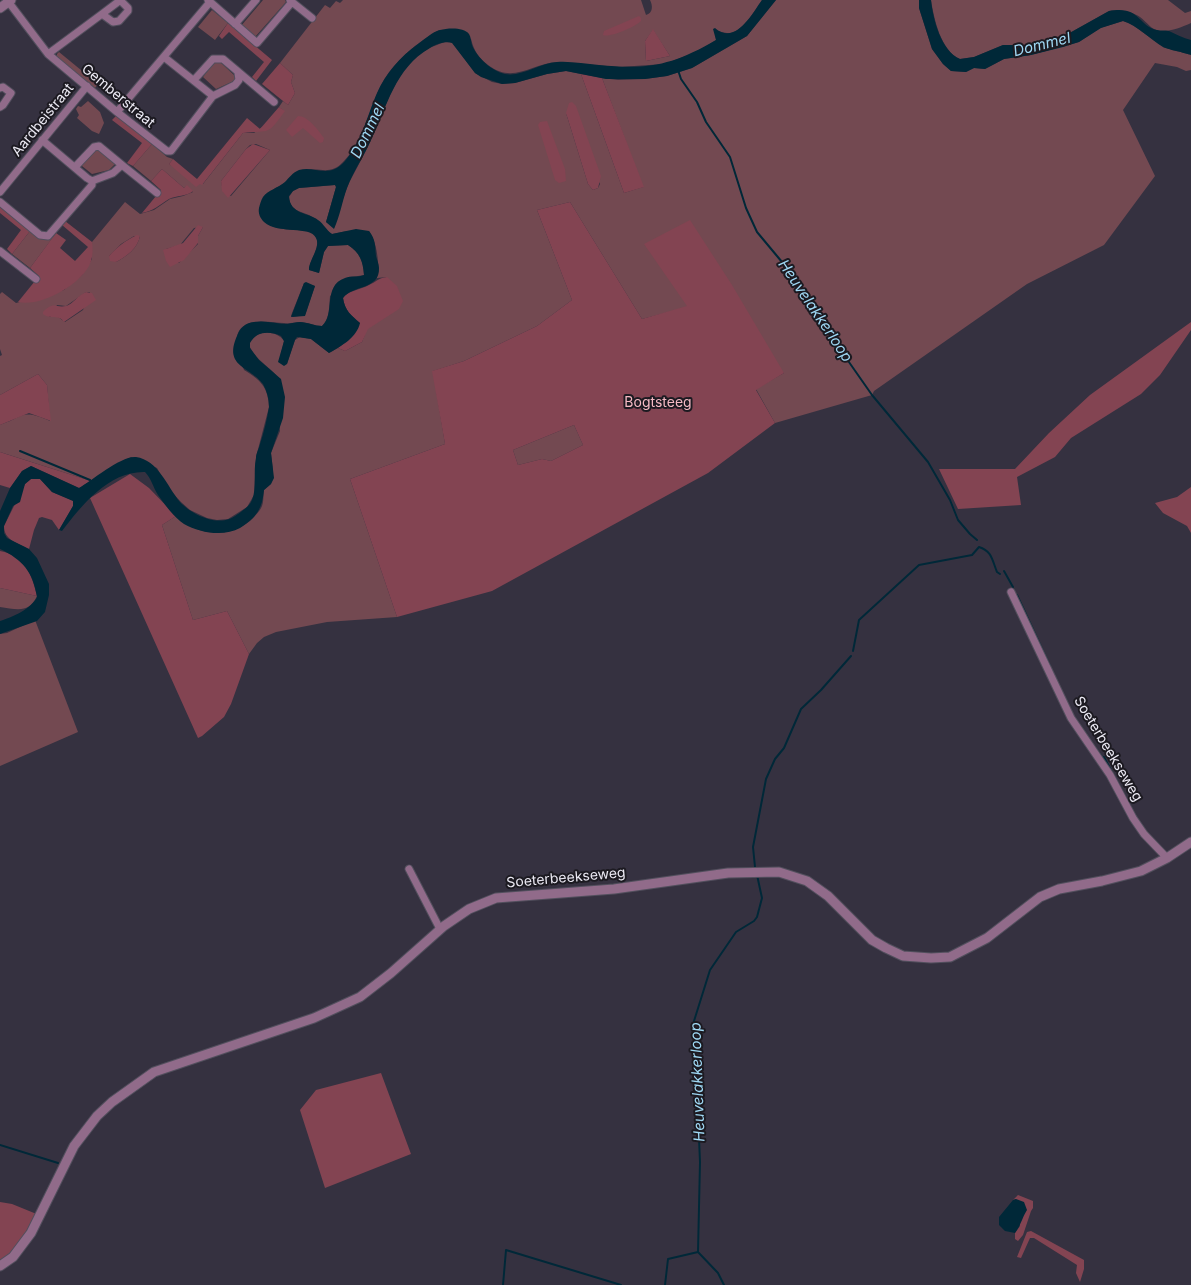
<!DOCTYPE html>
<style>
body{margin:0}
canvas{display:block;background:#353140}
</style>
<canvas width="1191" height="1285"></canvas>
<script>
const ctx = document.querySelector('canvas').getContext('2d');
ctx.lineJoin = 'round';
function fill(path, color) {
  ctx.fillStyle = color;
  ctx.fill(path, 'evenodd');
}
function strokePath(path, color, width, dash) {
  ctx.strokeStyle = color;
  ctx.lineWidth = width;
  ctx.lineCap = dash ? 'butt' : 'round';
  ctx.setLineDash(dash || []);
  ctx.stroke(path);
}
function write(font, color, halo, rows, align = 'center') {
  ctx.font = font + ' Inter,sans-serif';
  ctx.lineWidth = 4;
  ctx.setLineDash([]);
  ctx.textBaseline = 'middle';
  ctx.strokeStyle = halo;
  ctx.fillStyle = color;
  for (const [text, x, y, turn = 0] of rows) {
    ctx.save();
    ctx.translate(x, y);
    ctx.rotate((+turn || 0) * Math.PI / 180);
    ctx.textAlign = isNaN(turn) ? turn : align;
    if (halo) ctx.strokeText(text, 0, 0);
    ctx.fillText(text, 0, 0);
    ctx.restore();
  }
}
fill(new Path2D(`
 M263 0H285L286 2 255 37 241 26Z
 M343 0H641L646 15C653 13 653 6 650 0H762C754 11 745 29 731 33 726 34 720 31 715 31L716 40 697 52 664 64 619 67 557 62C531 64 513 84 488 65 479 58 474 51 471 39L439 30C413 45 388 66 377 94 367 118 361 144 343 162 331 175 322 168 308 170 294 171 292 177 283 184 280 186 276 187 273 190 267 195 263 206 259 212 270 242 314 220 317 240 319 250 309 261 309 270L319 273 324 252 328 246 348 245C360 253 363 261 364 275L352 277 330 296C329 306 330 319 322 326 315 326 307 322 300 322 294 322 290 324 284 323 269 322 242 316 237 336 235 343 242 362 244 370 260 380 268 386 269 407L256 457 254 495 247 507 228 519 217 520 207 518 190 510 181 502 169 489 157 468 131 457 108 469 91 481 0 452V425C26 416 21 409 50 421L47 385 38 374 0 395V356L2 355 0 349V294L2 292 16 303 64 290 82 275 92 259V242L125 202 140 214 154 210 170 199 183 196 193 192 187 186 184 188 162 169 151 181 133 166 152 144 167 157 173 159 169 164 200 184H203L243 133H254L284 111 279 107 283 101 288 105 295 93 291 82 293 75 280 63 325 5 330 8 336 1 340 3ZM653 30 670 56 646 61 645 41ZM256 144 270 150 231 196C221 194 223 189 221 181L246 149 250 145ZM203 227 198 236V244L179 263 166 261V249L180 245 194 228ZM134 236H140C138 248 126 257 116 262L109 256 121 244ZM304 283 315 286 305 315 293 317 291 316 292 313ZM86 292H90L83 310 65 322 58 317H49L57 305 66 306Z
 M776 0H919V8L932 49 943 64 951 71 966 72 974 68 985 69 1004 59 1031 55 1079 42 1100 28 1123 21C1137 25 1151 40 1164 47 1166 49 1186 53 1191 55V70L1186 71 1177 67 1155 63 1123 110 1155 176 1104 245 1027 284 874 391 872 395 775 423 756 389 784 373 688 307 642 319 570 202 537 210 572 300 537 326 464 361 433 371 445 444 350 479 397 617 327 622 276 632 264 637 257 643 249 654 227 611 193 620 162 525 176 516C196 535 227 539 250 521 254 517 260 511 262 506 264 501 263 495 264 490L271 484 273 470 271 453 280 431 276 375C268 366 257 360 251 349 242 333 275 326 284 341L279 362 287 364 295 340 300 337 311 339 329 353 338 348 345 351 362 342 387 277 377 278C380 265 377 242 369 231H347L332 234C325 230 321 223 314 218 305 211 290 213 289 197L293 191 299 188 335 185 336 187 326 222 334 228C339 213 343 196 350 181 357 167 365 154 371 140 387 107 397 58 437 45 442 43 446 41 452 42L475 73 492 82 502 84 515 83 547 74 566 71 581 74 624 193 643 187 602 78 618 80 645 79 667 76 692 68 747 36ZM566 113 600 184 598 188 593 190 588 184Z
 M931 0H1168L1185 13 1191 11V23C1182 27 1170 32 1160 31 1151 30 1147 22 1140 17 1133 12 1117 9 1109 11L1066 35 1024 45H1003L974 57 960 59C941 51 934 19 931 0Z
 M212 10 228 23 215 40 198 27Z
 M59 52 98 84 95 88 57 57V54Z
 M215 61H219L236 77V80L216 89 203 77Z
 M88 101 100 112 104 123 99 134 92 131 77 118 79 115 76 109 78 106 81 107Z
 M98 149 116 163 109 170 92 174 82 166 81 164 94 150Z
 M30 231C39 238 43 242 54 236L30 268 12 254Z
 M574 425 583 445 551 461 542 459 518 465 513 450Z
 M0 588 37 596C29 614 16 609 0 607Z
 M35 620 78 732 0 766V634L7 633Z`), '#734951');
fill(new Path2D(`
 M639 16 641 18V21C635 27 610 38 603 35L604 31Z
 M228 23 272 60 256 81 252 77 264 62 229 32 222 39 219 36Z
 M653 29 670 56 646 61 645 41Z
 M280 63 293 75 291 82 295 93 288 105 262 84Z
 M581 74 602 78 644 187 624 193Z
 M572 102 576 106 601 176 598 188 593 190 588 184 566 113 569 103Z
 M279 107 285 111C267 136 271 130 243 133L202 185 200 184 196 187 169 164 173 159 197 179 247 118 260 129Z
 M117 115 152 144 133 166 127 163 142 143 112 120Z
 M298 116C308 116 318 130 324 138L323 142 320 143 303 128 292 137 286 130Z
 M547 121 565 169 566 181 559 183 555 180 538 125 540 122Z
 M253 144 270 150 228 198 222 191 221 181 246 149Z
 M162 169 184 188 187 185 193 191C186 197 177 195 169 199 159 205 154 211 142 213L161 190 151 181Z
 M570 202 642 319 687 306 644 244 690 220 732 285 784 373 756 390 775 423 708 473 492 591 397 617 350 479 445 444 432 371 464 361 537 326 572 300 537 210ZM574 425 583 445 551 461 542 459 518 465 513 450Z
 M0 207 30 231 12 254 7 249 21 230 0 213Z
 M65 221 92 242C93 251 93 258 89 266 78 286 41 307 18 302L39 276 30 268 56 233 66 240 60 248 75 261 88 247 62 225Z
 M198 225 203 227 198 236V243L184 260 170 267 166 261 163 250 183 243Z
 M137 235 140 236C138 248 126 257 116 262L110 261 109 256C117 247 126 240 137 235Z
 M387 277 397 286 403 301 399 309 368 329 362 342 345 351 338 348 347 340 360 323C351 315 345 311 343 298 349 290 360 290 369 285 376 282 378 278 387 277Z
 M86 292 92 293 96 300 64 322C59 314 50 320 43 314V312C54 301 55 308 66 306 73 304 78 295 86 292Z
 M1191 322V330L1160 375 1141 394 1071 438 1055 457 1017 477 1021 505 958 509 939 469H1015L1049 433 1090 395Z
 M38 374 47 385 51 421 29 413 0 425V395Z
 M0 452 6 454 91 481 79 488 31 466 22 471 10 488 0 485Z
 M130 474 149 488 176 516 162 525 193 620 227 611 249 654 231 704 224 717 202 736 198 738 90 498Z
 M31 479H40L52 492 74 501 73 506 59 530 52 520 42 517 39 518 34 530 29 549C17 543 4 540 4 526L25 484Z
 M1191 487V533L1187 526 1163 513 1155 503 1177 497Z
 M0 551C25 555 32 575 37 596L0 588Z
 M381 1073 411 1154 325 1188 300 1110 316 1090Z
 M1018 1195 1033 1201V1208L1031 1211 1023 1235 1018 1241 1015 1239V1233L1020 1226 1016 1199 1013 1200Z
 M0 1202 12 1204 39 1215 31 1233 0 1266Z
 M1031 1231 1084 1260V1269L1080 1282 1076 1273 1077 1265 1034 1238H1030L1021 1258 1017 1257 1027 1232Z`), '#834452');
fill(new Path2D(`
 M762 0H776L747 36 692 68 667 76 645 79H606L566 71 547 74 515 83 502 84 481 77 475 73 452 43C445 41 436 44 430 48 395 68 387 107 371 140 364 156 353 172 347 188 342 202 340 216 334 229L326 222 336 187 335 185 299 188 293 191 289 196C290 215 308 212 318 220 324 224 326 230 332 234L356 229 369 231C376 240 375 246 376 256 377 260 379 264 379 268 380 290 352 285 343 298 345 311 351 315 360 323 357 337 342 346 329 353L311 339 297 337 295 340 287 364 284 366 278 362 284 341 281 336C269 331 257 331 250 343V348L259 360 281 379 285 397 283 418 271 453 274 478 271 484 264 490C262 509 257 517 240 528 224 537 200 533 184 524 174 517 165 505 158 495 153 487 151 478 145 472 109 471 82 505 62 531L59 530 73 506V501L52 492 40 479H31L25 484 20 502 13 506 4 526V533L7 538 29 549 37 558 49 584V595L45 612 37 621 0 634V621C13 617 31 609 37 597 33 572 23 560 0 549V511L10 488 22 471 31 466 79 488C91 481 122 455 136 457 158 460 167 486 180 502 190 513 213 525 229 519 233 518 238 514 242 511 246 508 250 505 252 500 257 488 253 472 256 458 256 453 259 449 260 444 264 432 267 419 269 407 269 399 267 391 263 384 251 367 223 367 237 336 240 328 245 323 254 322 266 320 277 324 288 324 292 323 296 322 300 322 307 322 315 326 322 326 336 314 322 286 345 278 351 275 358 278 364 275 363 261 360 253 348 245L328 246 324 252 319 273 309 270C309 260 321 247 316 238 310 225 279 235 264 222 260 218 258 213 259 208 260 204 261 200 263 197 268 190 278 188 285 182 289 178 292 173 299 170 315 165 328 180 345 161 362 141 367 116 377 93 386 73 400 57 418 44 425 39 432 32 440 30 448 28 464 27 469 34 471 37 471 42 472 45 477 58 492 71 505 74 522 77 540 63 557 62 571 61 585 64 599 65 649 70 673 65 716 40L713 29 715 28C735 46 752 14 762 0Z
 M919 0H931C933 19 941 51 960 59L974 57 1003 45H1024L1066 35 1109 11C1140 5 1137 25 1157 30 1161 31 1165 30 1169 31 1176 34 1183 38 1191 40V55C1186 53 1166 49 1163 47 1151 40 1137 25 1123 21L1101 28 1079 42 1063 47 1031 55 1004 59 985 69 974 68 966 72 951 71 943 64 932 49 919 8Z
 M306 282 315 286 305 316 291 317 304 283Z
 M1016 1199 1024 1202 1027 1210C1022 1218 1021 1225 1015 1233L1005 1231 999 1225V1217L1013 1200Z`), '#002838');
strokePath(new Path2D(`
 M678 70 681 79 697 102 706 122 730 157 746 208 757 232 782 262 786 272 872 395 928 462 950 500 958 520 970 534 977 540
 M20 451 90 480
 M1004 571 1013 587
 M1017 595 1050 666
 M853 651 859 620 919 565 972 555 979 547C992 551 992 560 997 572L1000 574
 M1093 745 1103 758 1104 757 1129 804
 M755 867 753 847 766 779 775 759 784 748 801 709 821 690 851 656
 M0 1145 58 1163
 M698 1252 700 1162 694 1021 710 970 736 932 754 921 757 917 762 898 757 875
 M698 1252 718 1273 724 1285
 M503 1285 506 1250 621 1285
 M665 1285 668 1259 698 1252`), '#002838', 2);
const minor = new Path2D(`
 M7 0 48 54 117 112 167 151H171L213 96 164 57
 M208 0 257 43 292 2 290 0
 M292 2 312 18
 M235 24 256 0
 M48 54 102 14 113 22 119 21 128 11V8L121 1 118 2 102 14
 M194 80 213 59H223L274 102
 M0 88 3 87 11 93 3 105 0 107
 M213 96 235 85 239 80 238 73
 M117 112 210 2
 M42 140 87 178 92 181 113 173 122 165 99 146 94 147 75 167
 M122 165 157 193
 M0 192 87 86
 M0 202 40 235 48 236 92 185V181
 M0 251 36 279
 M1011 592 1071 718 1110 775 1133 818 1144 834 1167 858
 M409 869 440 929`);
const tertiary = new Path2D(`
 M0 8 11 0
 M0 1266 13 1257 31 1233 74 1146 97 1116 112 1102 154 1072 314 1018 360 997 391 973 444 926 469 909 496 898 614 889 728 873 779 872 807 881 828 896 872 940 886 948 903 956 931 958 950 957 987 938 1040 897 1059 889 1102 881 1141 871 1167 858 1191 842`);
strokePath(minor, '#524f5d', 9);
strokePath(tertiary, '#524f5d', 11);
strokePath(minor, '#916b8a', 7);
strokePath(tertiary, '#916b8a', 9);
write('14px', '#eceaf4', '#1c1a21', [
 ["Gemberstraat",118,96,40],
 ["Aardbeistraat",43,120,-51],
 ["Soeterbeekseweg",1108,749,59],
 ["Soeterbeekseweg",566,878,-5]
]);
write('14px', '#f6bac4', '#1c1a21', [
 ["Bogtsteeg",658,403]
]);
write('italic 15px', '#9fd8f4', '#1c1a21', [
 ["Dommel",1042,45,-14],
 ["Dommel",368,131,-64],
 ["Heuvelakkerloop",815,311,56],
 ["Heuvelakkerloop",698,1082,-92]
]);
</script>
